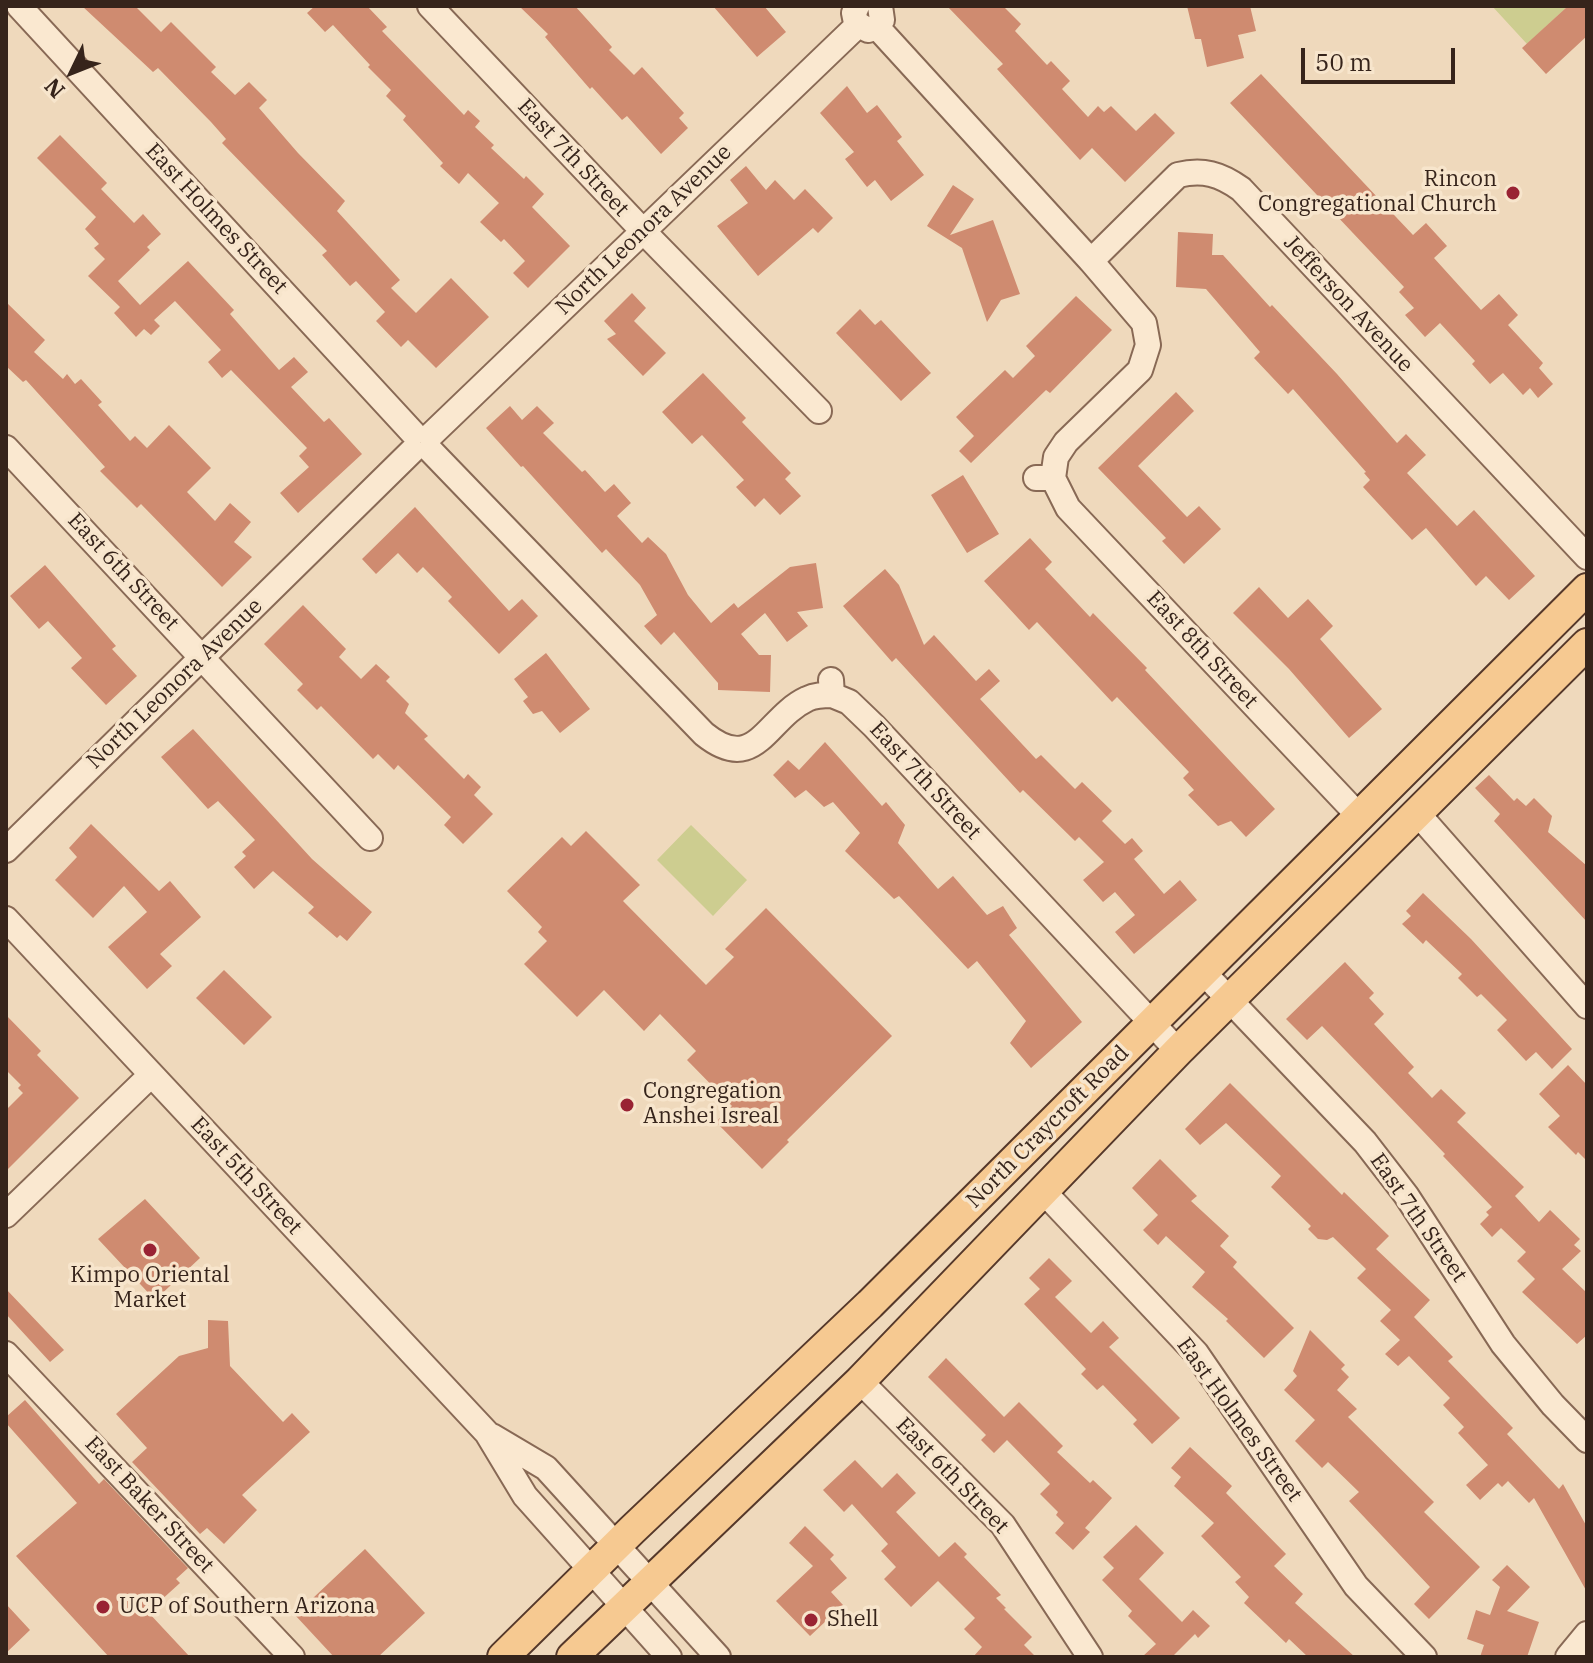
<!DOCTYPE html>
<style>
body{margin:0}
#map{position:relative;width:1593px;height:1663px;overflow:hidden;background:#efd9bc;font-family:"IBM Plex Serif",serif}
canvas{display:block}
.frame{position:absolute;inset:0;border:8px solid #36241b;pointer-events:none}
.north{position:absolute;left:32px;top:32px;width:80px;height:80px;-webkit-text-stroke:6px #f7e5cc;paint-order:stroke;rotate:227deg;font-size:22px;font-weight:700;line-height:32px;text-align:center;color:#36241b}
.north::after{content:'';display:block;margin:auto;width:28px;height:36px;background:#36241b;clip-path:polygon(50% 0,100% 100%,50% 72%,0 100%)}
.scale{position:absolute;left:1301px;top:48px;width:154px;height:36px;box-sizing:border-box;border:4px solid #36241b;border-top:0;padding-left:10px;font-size:24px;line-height:28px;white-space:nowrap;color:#36241b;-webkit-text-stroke:6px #f7e5cc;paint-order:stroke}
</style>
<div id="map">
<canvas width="1593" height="1663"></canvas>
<div class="frame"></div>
<div class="north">N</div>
<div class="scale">50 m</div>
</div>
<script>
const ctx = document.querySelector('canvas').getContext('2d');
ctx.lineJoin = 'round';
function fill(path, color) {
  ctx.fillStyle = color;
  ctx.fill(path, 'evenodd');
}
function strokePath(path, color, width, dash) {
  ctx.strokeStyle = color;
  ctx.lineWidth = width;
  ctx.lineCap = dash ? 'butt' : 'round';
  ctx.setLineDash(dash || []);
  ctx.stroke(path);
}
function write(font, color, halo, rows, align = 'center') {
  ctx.font = font + ' "IBM Plex Serif",serif';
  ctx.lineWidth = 7;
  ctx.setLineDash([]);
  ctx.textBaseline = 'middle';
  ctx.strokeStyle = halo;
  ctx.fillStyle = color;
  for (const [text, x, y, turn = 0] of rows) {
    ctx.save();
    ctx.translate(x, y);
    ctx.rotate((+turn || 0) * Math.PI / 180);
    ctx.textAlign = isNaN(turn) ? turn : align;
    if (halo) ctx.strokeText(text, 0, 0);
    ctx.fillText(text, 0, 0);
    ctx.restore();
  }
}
fill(new Path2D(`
 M1492 6H1568L1527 44Z
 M691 825 747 880 713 916 657 860Z`), '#cdcd90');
fill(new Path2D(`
 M82 6H135L161 32 171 22 216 67 211 72 235 95 249 82 267 100 259 108 298 153 345 201 337 211 400 280 391 288 416 313 451 278 489 317 436 368 408 340 401 347 376 321 385 312 356 281 350 286 322 255 327 251 222 143 226 139 211 122 158 68 153 72Z
 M315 6H367L387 27 382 31 464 115 468 110 480 121 475 127 494 145 491 148 524 179 526 176 544 194 532 207 570 246 528 288 513 273 525 261 504 239 501 242 480 222 499 203 468 173 459 184 440 166 443 163 403 120 406 116 386 96 391 90 368 67 370 65 333 25 325 32 307 13Z
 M519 6H575L612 47 609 50 634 75 642 67 684 113 679 118 688 128 661 154 627 116 622 120 592 87 590 89 545 37 548 34Z
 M713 6H764L786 32 757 57Z
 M947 6H1003L1021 24 1015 31 1047 65 1051 61 1070 81 1062 89 1088 117 1098 106 1104 112 1111 106 1136 131 1155 113 1175 133 1125 182 1092 148 1080 160 997 69 1003 64Z
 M1187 6H1250L1256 31 1238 35 1244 58 1207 67 1201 39H1195Z
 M1568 6H1587V36L1546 74 1522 48Z
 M1261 74 1413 235 1426 223 1447 246 1434 258 1481 310 1499 294 1518 315 1508 325 1543 363 1539 368 1553 384 1538 398 1530 388 1523 395 1503 373 1490 384 1472 364 1475 361 1440 323 1425 337 1405 315 1414 308 1399 292 1404 287 1230 103Z
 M847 86 867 113 877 105 902 137 897 141 924 175 891 201 875 180 867 187 845 159 854 152 820 113Z
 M60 135 107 183 101 189 134 223 143 214 161 234 147 247 150 250 118 281 140 305 188 261 234 310 230 314 279 370 294 357 308 372 291 387 324 422 329 418 362 454 298 513 280 493 309 467 299 456 307 448 231 370 222 378 208 362 221 350 175 301 154 320 160 326 151 335 144 329 136 337 114 313 120 307 88 276 105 259 94 248 99 244 85 229 96 217 37 158Z
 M746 166 766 190 775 180 794 200 805 189 833 218 818 233 813 228 758 276 717 226 748 203 730 180Z
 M953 185 974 199 950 235 993 220 1020 294 1001 300 987 322 962 248 927 226Z
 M1178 232 1213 234 1212 255H1223L1270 307 1272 305 1337 374 1397 443 1406 434 1426 455 1407 473 1457 526 1474 510 1535 576 1509 600 1486 576 1476 586 1426 528 1412 540 1363 487 1370 480 1364 473 1366 472 1293 389 1288 394 1254 358 1260 352 1206 289 1176 287Z
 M632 293 646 308 634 321 666 353 643 376 607 339 616 334 604 321Z
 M1076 296 1112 330 1050 393 1046 390 971 463 959 451 974 436 956 417 1005 370 1013 378 1035 356 1026 346Z
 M6 302 45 340 34 352 63 379 67 374 75 384 81 379 102 402 98 405 130 441 135 436 147 448 169 425 211 468 187 492 215 521 230 503 251 522 234 542 252 557 222 587 141 504 137 508 100 471 105 467 26 380 23 382 6 366Z
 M860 309 875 325 881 320 931 373 901 401 836 333Z
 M703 373 746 418 742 422 791 473 785 479 801 496 780 515 764 498 755 507 736 487 744 480 702 435 692 444 662 412Z
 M1176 392 1194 411 1138 466 1187 517 1199 506 1221 529 1184 564 1162 541 1166 538 1098 468Z
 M510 406 522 420 537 406 554 423 543 433 582 472 585 470 605 492 614 484 631 503 617 516 642 543 648 537 666 554 688 595 711 623 734 603 738 608 790 567 816 563 823 608 797 612 808 626 787 642 765 613 741 634 759 655H771L770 692 718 690V683L674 632 661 645 644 626 657 615 640 585 606 549 602 553 523 466 521 467 486 428Z
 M963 475 999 534 967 553 931 495Z
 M415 507 509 611 522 599 538 616 499 654 448 601 452 597 423 567 417 573 398 553 376 574 362 559Z
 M1030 538 1052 562 1045 569 1090 617 1093 613 1147 668 1145 670 1275 809 1246 837 1231 821 1218 826 1188 795 1194 790 1183 778 1189 772 1117 697 1112 702 1037 622 1029 630 984 581Z
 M45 565 116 646 112 649 137 676 106 705 71 668 82 658 48 621 39 629 10 596Z
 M885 569 899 585 924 645 934 635 976 681 989 669 1000 681 980 699 1036 759 1041 755 1075 789 1082 782 1112 811 1102 821 1125 844 1132 838 1143 851 1134 859 1164 894 1180 880 1197 900 1134 954 1115 932 1135 915 1115 892 1103 902 1083 880 1104 862 1079 837 1075 841 1023 790 1020 793 896 658 892 662 843 606Z
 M1259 587 1288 618 1308 599 1333 626 1320 639 1382 709 1349 738 1289 669 1233 613Z
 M303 605 346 649 339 657 361 679 376 664 390 677 386 681 409 704 405 713 428 736 424 739 464 779 468 774 481 787 474 795 493 814 463 844 444 825 451 817 398 765 394 770 378 754 373 759 321 706 317 710 297 690 303 684 264 644Z
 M546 653 590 709 560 733 542 711 533 714 523 701 528 697 514 679Z
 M193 729 312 859 372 912 347 941 340 935 337 938 308 913 314 907 273 871 254 889 234 867 246 856 242 852 255 840 218 801 208 809 161 757Z
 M825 742 882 806 886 802 905 825 898 843 938 889 953 876 987 915 1003 906 1017 928 1009 935 1082 1022 1031 1068 1010 1043 1026 1021 977 961 968 969 899 896 894 899 845 851 860 833 833 802 824 807 806 790 795 798 773 775 788 760 799 770Z
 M1489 775 1514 801 1517 798 1526 806 1534 798 1552 816 1548 832 1587 866V922L1494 821 1500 814 1475 788Z
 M91 824 159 891 170 881 201 917 160 954 172 966 147 989 108 947 147 912 124 886 93 918 55 880 77 857 69 848Z
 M586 831 640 885 623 901 706 985 734 957 725 949 766 908 892 1036 787 1140 789 1142 762 1169 716 1122 732 1106 687 1060 696 1051 660 1014 644 1031 604 990 577 1017 524 964 547 941 538 932 542 927 507 891 562 837 571 846Z
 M1423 893 1471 939 1572 1049 1552 1069 1536 1052 1526 1061 1497 1030 1507 1020 1481 994 1477 997 1458 978 1462 974 1426 940 1423 944 1402 924 1411 916 1406 911Z
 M1345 962 1374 993 1369 998 1384 1014 1374 1024 1414 1067 1408 1073 1432 1098 1441 1089 1466 1113 1457 1122 1524 1187 1515 1196 1539 1222 1550 1210 1580 1239 1574 1245 1581 1251 1562 1269 1587 1293V1335L1577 1344 1522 1292 1535 1279 1517 1261 1526 1252 1501 1228 1492 1237 1480 1224 1489 1215 1486 1212 1492 1207 1443 1156 1445 1154 1322 1026 1307 1040 1286 1019Z
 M224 970 272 1017 244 1045 196 998Z
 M6 1015 41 1051 37 1055 79 1098 6 1171V1110L23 1093 18 1088 21 1085 6 1070Z
 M1568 1065 1587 1085V1161L1578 1152 1576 1155 1548 1127 1560 1116 1539 1094Z
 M1230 1083 1342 1195 1344 1192 1389 1236 1376 1249 1430 1300 1414 1317 1453 1357 1448 1361 1513 1428 1507 1434 1559 1489 1563 1484 1587 1527V1592L1534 1498 1529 1503 1508 1481 1502 1487 1498 1483 1480 1500 1466 1485 1488 1465 1458 1433 1464 1427 1443 1405 1450 1398 1409 1356 1398 1366 1385 1354 1400 1340 1380 1321 1391 1310 1357 1278 1366 1269 1333 1237 1327 1240 1318 1239 1308 1229 1311 1226 1271 1187 1281 1176 1226 1123 1200 1145 1185 1129Z
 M1160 1159 1197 1196 1191 1201 1229 1236 1220 1246 1237 1262 1233 1267 1294 1328 1264 1358 1226 1321 1228 1319 1192 1287 1205 1272 1166 1236 1158 1245 1143 1230 1158 1215 1132 1188Z
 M145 1199 200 1258 155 1300 98 1239Z
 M1049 1258 1072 1281 1055 1297 1091 1333 1103 1321 1119 1338 1109 1347 1180 1418 1152 1444 1133 1424 1137 1420 1103 1385 1097 1390 1081 1374 1086 1369 1024 1304 1040 1289 1029 1278Z
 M6 1289 64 1350 50 1362 6 1314Z
 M208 1320 228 1321 230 1366 283 1422 292 1413 310 1432 242 1495 257 1510 224 1544 207 1528 200 1534 132 1462 147 1448 116 1414 179 1356 208 1348Z
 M1310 1330 1345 1365 1341 1369 1349 1377 1337 1390 1357 1409 1348 1417 1434 1502 1424 1512 1480 1567 1429 1619 1414 1604 1430 1587 1349 1501 1359 1492 1328 1462 1322 1468 1295 1441 1315 1420 1284 1390 1297 1376 1293 1371Z
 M946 1358 1004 1417 1019 1402 1063 1446 1057 1452 1090 1483 1093 1480 1112 1498 1085 1528 1090 1532 1073 1550 1055 1533 1064 1523 1056 1515 1058 1512 1040 1494 1050 1484 1007 1440 994 1453 981 1440 986 1435 928 1377Z
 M25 1400 99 1484 104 1479 188 1568 176 1579 180 1583 148 1612 190 1657H109L16 1556 77 1503 6 1423V1417Z
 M1190 1447 1232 1486 1226 1493 1286 1554 1274 1566 1303 1594 1295 1603 1355 1657H1308L1289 1639 1286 1643 1244 1603 1249 1597 1235 1582 1241 1577 1201 1536 1214 1523 1174 1486 1181 1477 1171 1468Z
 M855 1460 882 1488 897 1473 916 1493 896 1512 939 1557 955 1542 967 1554 964 1557 1001 1595 996 1598 1006 1608 1004 1609 1032 1637 1024 1645 1036 1657H973L982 1647 964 1629 975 1618 938 1581 911 1607 884 1579 896 1567 881 1551 888 1544 852 1504 844 1512 823 1490Z
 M1136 1525 1164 1553 1139 1579 1182 1622 1193 1610 1210 1626 1198 1638 1195 1634 1172 1657H1142L1156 1644 1128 1616 1132 1611 1102 1580 1114 1568 1103 1557Z
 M805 1526 834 1555 830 1559 847 1578 831 1592 843 1605 810 1636 776 1601 813 1566 789 1543Z
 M365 1549 425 1613 378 1657H334L295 1615Z
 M1507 1565 1530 1587 1507 1611 1539 1622 1527 1657H1480L1484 1645 1467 1639 1476 1610 1490 1615 1500 1587 1492 1580Z
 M6 1604 30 1630 6 1653Z`), '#cf8b70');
const minor = new Path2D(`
 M19 6 413 433
 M430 6 643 231 819 411
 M857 6 854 13 856 23 868 30 877 27 882 20 880 6
 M877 27 1091 261 1144 323 1148 345 1140 370 1066 442 1056 457 1053 478H1036
 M1091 261 1178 175C1203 169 1220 174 1241 189L1587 557
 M431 435 858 25
 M6 448 370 838
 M430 450 704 734C756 776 766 718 807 699 815 695 823 695 832 695L831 680
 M1053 478 1068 508 1360 817
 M832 695 849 702 874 726 1178 1051
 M1418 814 1587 1006
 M6 850 412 451
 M6 919 487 1433 525 1496 669 1657
 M1203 972 1365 1142 1406 1195 1503 1344 1553 1405 1587 1440
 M1043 1191 1196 1353 1356 1586 1424 1657
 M6 1215 151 1075
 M6 1354 292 1657
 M860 1381 1003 1525 1090 1657
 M492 1436 546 1468 718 1657
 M1568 1657 1587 1634`);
const major = new Path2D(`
 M503 1657 632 1530 870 1304 1587 589
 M572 1657 860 1381 1178 1051 1587 644`);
strokePath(minor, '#886955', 28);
strokePath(major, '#55382a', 34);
strokePath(minor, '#fae8d0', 24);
strokePath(major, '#f6c991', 30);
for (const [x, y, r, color] of [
 [1513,193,8,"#992333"],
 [627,1105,8,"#992333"],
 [150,1250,8,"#992333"],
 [103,1607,8,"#992333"],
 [811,1620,8,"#992333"]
]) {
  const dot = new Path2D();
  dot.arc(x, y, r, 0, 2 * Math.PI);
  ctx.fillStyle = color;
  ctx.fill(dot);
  strokePath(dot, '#f7e5cc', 3);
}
write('22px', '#36241b', '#f7e5cc', [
 ["East 7th Street",573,158,47],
 ["East Holmes Street",216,219,47],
 ["North Leonora Avenue",644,230,-44],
 ["Jefferson Avenue",1348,304,47],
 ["East 6th Street",123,572,47],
 ["East 8th Street",1202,650,47],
 ["North Leonora Avenue",175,684,-44],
 ["East 7th Street",925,781,47],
 ["North Craycroft Road",1048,1127,-45],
 ["East 5th Street",246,1176,47],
 ["East 7th Street",1418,1218,55],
 ["East Holmes Street",1239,1420,54],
 ["East 6th Street",952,1476,46],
 ["East Baker Street",149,1505,47]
]);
write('22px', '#36241b', '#f7e5cc', [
 ["Rincon",1497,180,"right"],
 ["Congregational Church",1497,205,"right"],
 ["Congregation",643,1092],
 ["Anshei Isreal",643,1117],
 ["Kimpo Oriental",150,1276,"center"],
 ["Market",150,1301,"center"],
 ["UCP of Southern Arizona",119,1607],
 ["Shell",827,1620]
], 'left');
</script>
